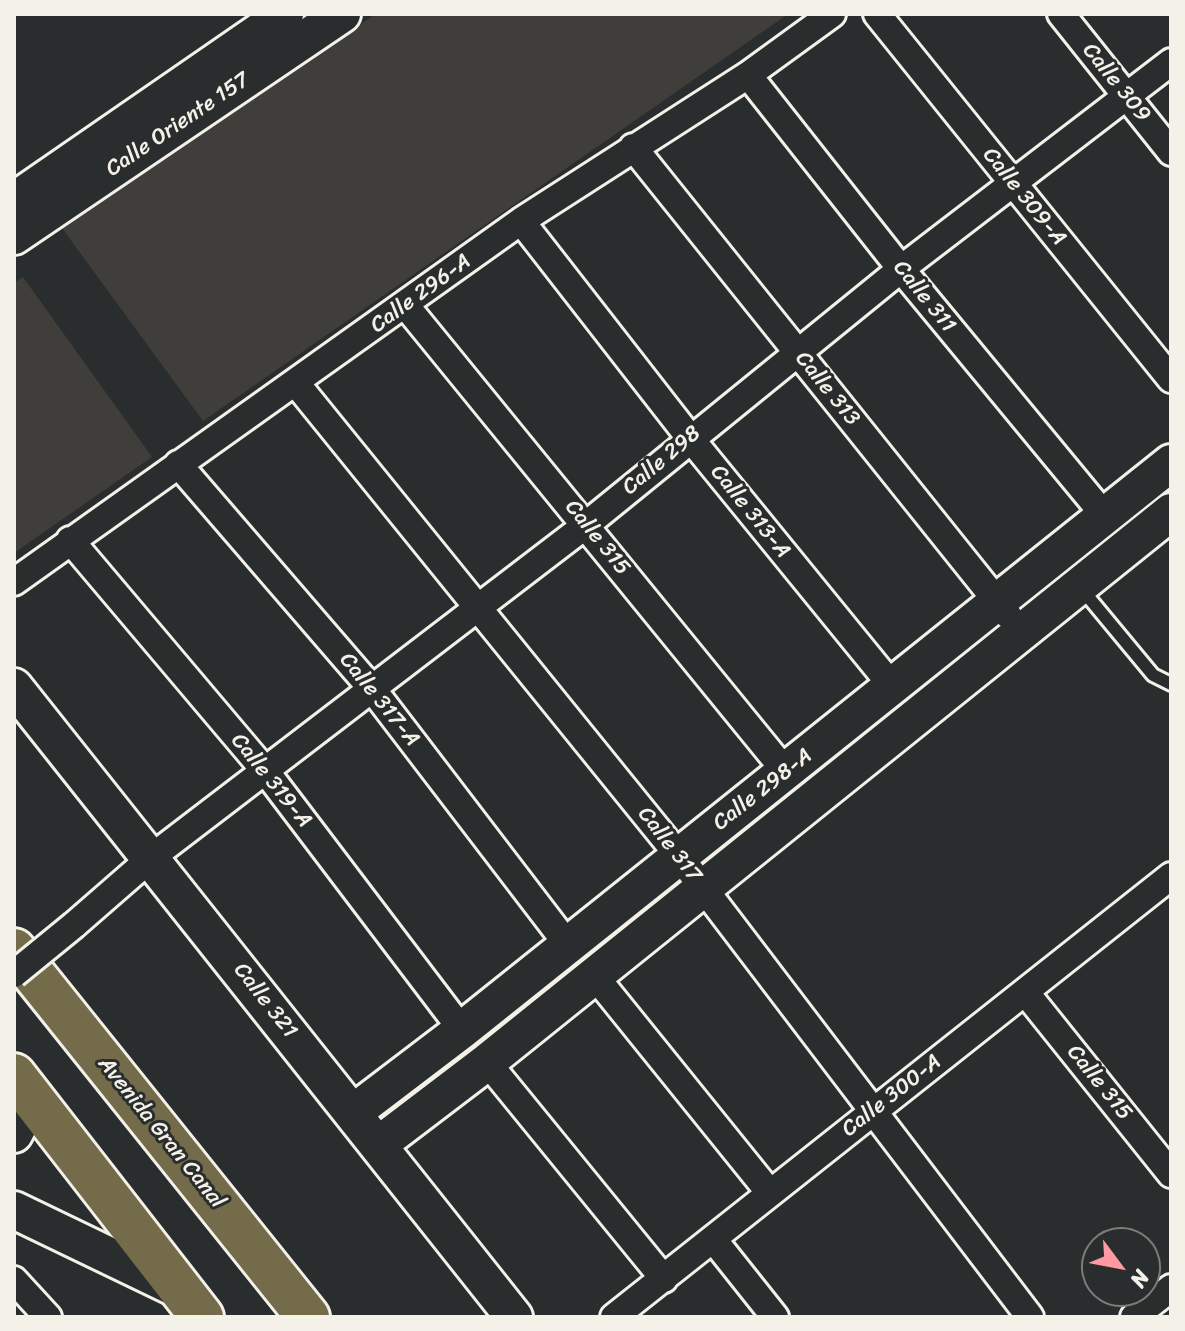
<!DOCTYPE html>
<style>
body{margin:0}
#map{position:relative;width:1185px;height:1331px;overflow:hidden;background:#2a2d2e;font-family:Sriracha,sans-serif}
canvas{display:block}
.frame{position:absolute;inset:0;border:16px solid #f4f1e8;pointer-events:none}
.north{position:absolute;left:1081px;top:1227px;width:80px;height:80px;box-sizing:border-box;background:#2a2d2e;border:2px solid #7b7b78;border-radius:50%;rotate:122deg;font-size:22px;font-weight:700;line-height:32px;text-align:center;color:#f4f1e8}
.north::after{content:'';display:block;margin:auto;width:28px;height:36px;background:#ff9aa2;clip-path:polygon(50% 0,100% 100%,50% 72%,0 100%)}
</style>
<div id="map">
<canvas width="1185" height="1331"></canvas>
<div class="frame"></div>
<div class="north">N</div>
</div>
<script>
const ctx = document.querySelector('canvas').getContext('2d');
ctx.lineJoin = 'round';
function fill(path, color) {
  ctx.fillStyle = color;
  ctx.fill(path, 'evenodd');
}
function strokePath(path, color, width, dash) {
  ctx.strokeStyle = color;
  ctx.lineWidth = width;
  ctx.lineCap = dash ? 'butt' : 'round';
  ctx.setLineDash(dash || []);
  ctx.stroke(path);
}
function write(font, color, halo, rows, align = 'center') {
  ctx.font = font + ' Sriracha,sans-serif';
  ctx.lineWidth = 6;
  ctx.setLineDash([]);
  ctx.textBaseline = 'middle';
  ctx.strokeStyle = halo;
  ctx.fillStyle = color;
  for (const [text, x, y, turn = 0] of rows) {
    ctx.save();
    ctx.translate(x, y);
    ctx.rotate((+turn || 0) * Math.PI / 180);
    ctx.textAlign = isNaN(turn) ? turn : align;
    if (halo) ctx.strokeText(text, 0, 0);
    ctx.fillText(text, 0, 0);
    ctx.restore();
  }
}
fill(new Path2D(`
 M376 14H788L203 421 59 224Z
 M23 277 152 457 14 553V283Z`), '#403e3b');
const lane = new Path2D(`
 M1080 587 1153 675 1171 684`);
const street = new Path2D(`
 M877 14 1171 379
 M1061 14 1171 152
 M748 75 901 269 1105 516
 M633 147 1008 615
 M521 221 690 438 893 687
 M406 306 786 772
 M295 382 679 856 1030 1317
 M178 464 373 690 568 945
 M70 540 267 773 462 1030
 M14 582 521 221 748 75 832 14
 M74 925 152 857 586 525 901 269 1171 62
 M594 975 770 1193
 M1026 993 1171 1174
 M487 1062 664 1279
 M713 1239 775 1317
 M14 1280 48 1317
 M614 1317 1171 876
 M1134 1317 1171 1288`);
const secondary = new Path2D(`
 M14 201 285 14
 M14 236 342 14
 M14 687 514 1317
 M353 1113 462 1030 1171 463
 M14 1134 33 1098
 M378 1145 487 1062 1171 512
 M14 1210 180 1290`);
const primary = new Path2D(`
 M14 950 308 1317
 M14 1075 202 1317`);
strokePath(lane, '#f4f1e8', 18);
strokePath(street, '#f4f1e8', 32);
strokePath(secondary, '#f4f1e8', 42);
strokePath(primary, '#f4f1e8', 48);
strokePath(lane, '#2a2d2e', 12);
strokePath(street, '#2a2d2e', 26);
strokePath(secondary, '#2a2d2e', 36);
strokePath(primary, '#746b4b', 42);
const streetBridge = new Path2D(`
 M14 974 74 925`);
strokePath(streetBridge, '#f4f1e8', 32, []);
strokePath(streetBridge, '#2a2d2e', 26);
write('22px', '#f4f1e8', '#2a2d2e', [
 ["Calle 309",1116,83,51],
 ["Calle Oriente 157",178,125,-34],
 ["Calle 309-A",1024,197,51],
 ["Calle 296-A",421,294,-36],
 ["Calle 311",924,297,51],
 ["Calle 313",827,389,51],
 ["Calle 298",662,461,-40],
 ["Calle 313-A",750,512,51],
 ["Calle 315",597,538,51],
 ["Calle 317-A",379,700,51],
 ["Calle 319-A",271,781,51],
 ["Calle 298-A",763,790,-38],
 ["Calle 317",669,845,52],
 ["Calle 321",265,1001,52],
 ["Calle 315",1099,1083,51],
 ["Calle 300-A",892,1096,-38],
 ["Avenida Gran Canal",161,1133,51]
]);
</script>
